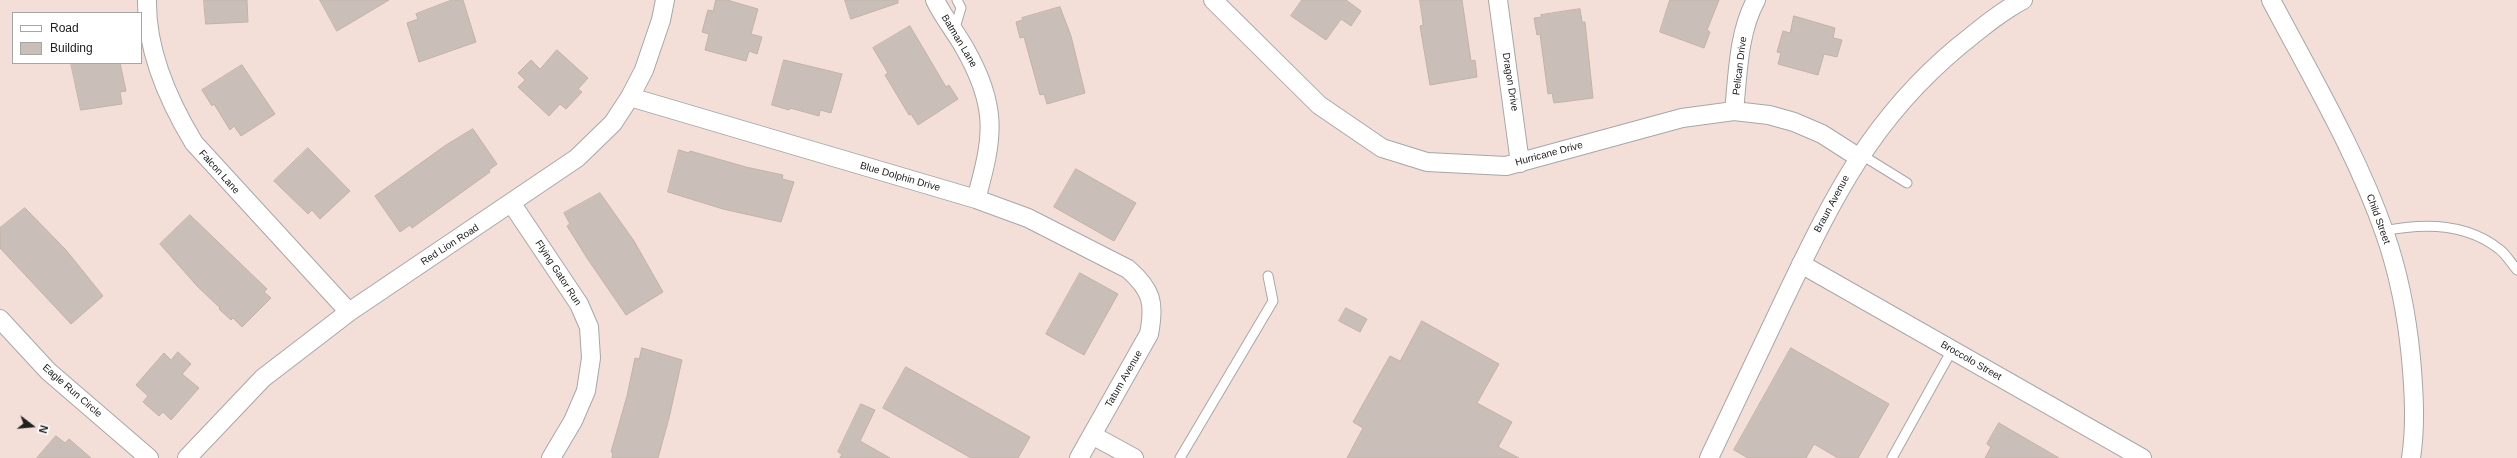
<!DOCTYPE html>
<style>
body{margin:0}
#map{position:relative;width:2517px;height:458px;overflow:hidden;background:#f1ede6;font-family:Helvetica,sans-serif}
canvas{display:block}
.legend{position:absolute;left:12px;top:12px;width:130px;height:52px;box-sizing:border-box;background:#fff;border:1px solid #a6a6a6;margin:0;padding:5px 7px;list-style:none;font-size:12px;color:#202020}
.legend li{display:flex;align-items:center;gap:8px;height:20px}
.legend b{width:20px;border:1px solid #a6a6a6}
.north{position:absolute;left:12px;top:406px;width:40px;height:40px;-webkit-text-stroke:3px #fff;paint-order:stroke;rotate:106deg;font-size:11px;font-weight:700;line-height:16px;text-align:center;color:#202020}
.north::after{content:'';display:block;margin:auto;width:14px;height:18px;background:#202020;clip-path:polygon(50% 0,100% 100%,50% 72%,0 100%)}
</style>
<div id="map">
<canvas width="2517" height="458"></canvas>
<ul class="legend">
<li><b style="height:5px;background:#fff"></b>Road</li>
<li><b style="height:11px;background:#c9bfb8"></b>Building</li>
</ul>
<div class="north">N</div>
</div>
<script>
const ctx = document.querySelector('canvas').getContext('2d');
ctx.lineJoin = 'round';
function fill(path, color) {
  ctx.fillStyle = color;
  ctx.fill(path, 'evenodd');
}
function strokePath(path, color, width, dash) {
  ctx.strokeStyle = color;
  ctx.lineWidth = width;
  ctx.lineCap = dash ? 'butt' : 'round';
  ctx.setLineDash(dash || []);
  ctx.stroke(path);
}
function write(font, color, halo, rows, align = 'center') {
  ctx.font = font + ' Helvetica,sans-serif';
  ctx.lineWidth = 3;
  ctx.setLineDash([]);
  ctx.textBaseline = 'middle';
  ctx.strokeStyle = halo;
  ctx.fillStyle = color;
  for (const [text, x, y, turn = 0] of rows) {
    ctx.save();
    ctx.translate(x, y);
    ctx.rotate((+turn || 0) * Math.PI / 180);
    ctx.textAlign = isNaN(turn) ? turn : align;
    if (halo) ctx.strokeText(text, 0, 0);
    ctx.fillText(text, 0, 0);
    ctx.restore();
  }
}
fill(new Path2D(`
 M0 0H2517V458H0ZM13 13H141V63H13Z`), '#f3dfd8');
const building = new Path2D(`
 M204 0H247L248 22 206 24Z
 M320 0H389L337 31Z
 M452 0H463L476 42 419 62 407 23 418 19 416 14Z
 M716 0H727L758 9 751 34 762 37 757 54 749 51 746 61 705 50 709 34 702 32 708 10 713 11Z
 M845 0H898V3L851 19Z
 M1302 0H1346L1361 11 1351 26 1341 19 1326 40 1291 16Z
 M1420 0H1462L1471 61 1475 60 1477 77 1430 85 1420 26 1423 25Z
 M1670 0H1719L1707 30 1710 32 1704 48 1660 32Z
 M1060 7 1071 36 1085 93 1047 104 1044 94 1040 95 1024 37 1020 38 1016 22 1023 20 1022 18Z
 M1580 9 1582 22H1585L1593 98 1554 103 1552 93 1548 94 1540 34 1537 35 1534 18 1542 17 1541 15Z
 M1794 16 1835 28 1833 38 1842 40 1837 57 1824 54 1818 75 1778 64 1781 53 1777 52 1783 31 1790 33Z
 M910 26 946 87 949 85 958 99 918 125 911 114 909 115 885 75 888 73 873 48Z
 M557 50 588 78 578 89 582 92 566 109 560 104 549 116 518 87 525 80 518 73 531 60 540 69Z
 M784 60 842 74 831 113 820 110 819 116 790 108 789 110 772 105Z
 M71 63H120L126 91 120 92 122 104 81 110Z
 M242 65 275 114 241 136 234 126 230 130 214 104 212 106 202 90Z
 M473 129 497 164 489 170 490 172 412 228 410 225 400 232 375 196 446 145Z
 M308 148 350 191 320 219 312 210 308 214 274 181Z
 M679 150 689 153 690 151 746 167 783 175 782 179 794 182 781 222 723 209 668 192Z
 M1076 169 1136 203 1114 241 1054 207Z
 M600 193 634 241 663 292 626 315 587 258 567 226 570 224 564 213Z
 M25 208 66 250 103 296 71 324 0 248V228Z
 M190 215 267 289 264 292 271 298 242 327 233 318 231 320 219 309 220 308 197 286 160 244Z
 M1080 273 1118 294 1084 355 1046 334Z
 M1346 308 1367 319 1360 332 1339 321Z
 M1422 321 1499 364 1477 403 1512 422 1498 447 1519 458H1347L1363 428 1353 422 1390 356 1400 361Z
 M642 348 682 360 669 418 658 458H612L613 452H611L627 396 635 358 639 359Z
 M1791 348 1889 404 1858 458H1838L1814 444 1806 458H1748L1734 450Z
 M178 352 191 364 182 374 199 388 171 420 163 412 159 416 143 402 148 396 136 385 164 353 171 360Z
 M906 367 1030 437 1018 458H971L883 408Z
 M861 404 875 410 860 441 890 458H840L842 454 838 452Z
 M1999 423 2059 458H1985L1991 447 1987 444Z
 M56 436 65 443 69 439 91 458H37Z`);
fill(building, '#c9bfb8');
strokePath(building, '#c3b3a7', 1);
const service = new Path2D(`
 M954 31 961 8 957 0
 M1860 154 1907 183
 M2384 231C2423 223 2466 223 2499 249 2506 254 2511 263 2517 270
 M1180 458 1273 301 1268 276
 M1892 458 1952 350`);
const minor = new Path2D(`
 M147 0C146 51 168 100 194 143L349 312
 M935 0C943 17 955 31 964 47 998 106 994 136 976 199
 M1213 0 1319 105 1382 148 1427 162 1506 166 1682 118 1734 111 1769 115 1794 122 1822 134 1858 157
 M1498 0 1520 163
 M2271 0C2311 76 2357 153 2385 234 2399 274 2407 317 2411 358 2414 392 2416 425 2411 458
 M630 97 976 199 1028 218 1128 269C1152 290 1155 303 1149 334L1079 458
 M1734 111C1738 74 1738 33 1756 0
 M512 204 579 304 589 327 591 358 586 391 573 421 551 458
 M1801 264 2142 458
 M0 319 48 371 149 458
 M1092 435 1134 458
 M187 458 263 378 349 312 577 158 613 123 630 97 644 70 661 20 665 0
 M1709 458C1734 405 1759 353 1784 300 1833 198 1870 120 1959 46 1979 30 2000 12 2023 0`);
strokePath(service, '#a7a7a7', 11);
strokePath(minor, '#a7a7a7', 20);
strokePath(service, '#fff', 9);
strokePath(minor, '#fff', 18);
write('10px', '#202020', '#fff', [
 ["Batman Lane",959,41,59],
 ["Pelican Drive",1740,66,-83],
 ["Dragon Drive",1510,82,81],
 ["Hurricane Drive",1549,154,-15],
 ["Falcon Lane",219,172,48],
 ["Blue Dolphin Drive",900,177,16],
 ["Braun Avenue",1832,204,-62],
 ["Child Street",2378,219,70],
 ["Red Lion Road",450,245,-33],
 ["Flying Gator Run",558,273,57],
 ["Broccolo Street",1971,361,30],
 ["Tatum Avenue",1124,379,-60],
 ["Eagle Run Circle",72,391,41]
]);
</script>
